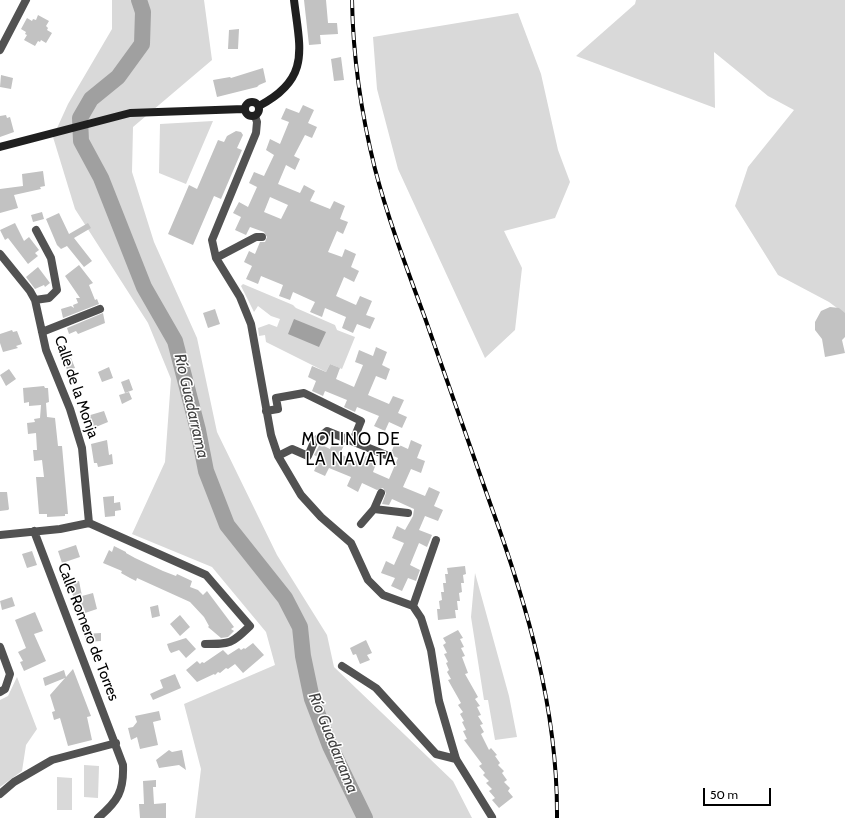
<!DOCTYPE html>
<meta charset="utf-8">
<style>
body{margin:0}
#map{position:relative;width:845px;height:818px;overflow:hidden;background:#fff;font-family:Cabin,sans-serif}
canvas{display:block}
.scale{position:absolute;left:703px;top:788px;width:68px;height:18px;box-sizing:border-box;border:2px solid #000;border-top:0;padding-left:5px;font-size:12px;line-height:14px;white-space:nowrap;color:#000;-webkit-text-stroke:3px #fff;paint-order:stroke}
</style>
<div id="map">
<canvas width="845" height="818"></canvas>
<div class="scale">50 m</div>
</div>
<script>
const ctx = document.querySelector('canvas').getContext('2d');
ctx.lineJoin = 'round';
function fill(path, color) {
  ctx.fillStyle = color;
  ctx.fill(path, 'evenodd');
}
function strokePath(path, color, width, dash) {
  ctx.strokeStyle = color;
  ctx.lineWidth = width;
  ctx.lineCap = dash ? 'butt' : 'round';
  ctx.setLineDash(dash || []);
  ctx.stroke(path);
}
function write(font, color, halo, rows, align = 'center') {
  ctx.font = font + ' Cabin,sans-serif';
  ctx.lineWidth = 3;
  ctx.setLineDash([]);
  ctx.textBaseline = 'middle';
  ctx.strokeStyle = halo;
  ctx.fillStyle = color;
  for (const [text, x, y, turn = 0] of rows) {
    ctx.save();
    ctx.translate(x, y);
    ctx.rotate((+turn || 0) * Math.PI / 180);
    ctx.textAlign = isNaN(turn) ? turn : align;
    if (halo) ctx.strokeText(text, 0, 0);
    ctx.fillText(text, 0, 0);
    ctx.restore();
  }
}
fill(new Path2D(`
 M112 0H204L212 60 133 127 132 172 154 242 197 338 217 432 277 555 327 635 334 667 453 781 472 818H195L201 769 184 704 275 665 266 632 212 567 132 534 165 462 171 379 148 323 75 209 53 137 68 104 112 29Z
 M636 0H845V314L829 302 778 275 735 206 748 167 794 110 768 96 714 52 715 108 576 56 635 4Z
 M518 13 541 74 558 150 570 182 555 218 504 231 522 268 515 330 485 358 398 169 377 89 373 37Z
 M213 121 186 184 159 173 160 124Z
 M243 284 293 305 296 308 335 325 337 330 355 337 342 369 330 364 326 372 266 342 265 335 259 336 258 328 269 324 277 327 280 319 271 316 258 306 254 312 241 286Z
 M475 573 509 696 517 737 495 740 488 700H484L471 617Z
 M17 677 37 729 26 745 22 771 0 787V700L8 696Z
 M84 765 99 766 98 798 84 797Z
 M57 777 72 778V810H57Z`), '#d9d9d9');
fill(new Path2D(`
 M294 319 326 332 319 347 288 334Z`), '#a0a0a0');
strokePath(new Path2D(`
 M139 0 143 12 142 44 118 77 91 99 80 118 81 141 101 178 144 287 175 341 198 430 206 471 227 525 285 598 300 627 303 656 312 699 330 746 365 818`), '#a0a0a0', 16);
fill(new Path2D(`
 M304 0H326L328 23H337L338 34 320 35 321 44 309 45Z
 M38 15 49 21 46 26 48 28 47 30 52 33 46 43 41 40 40 42 38 41 35 46 24 40 27 35 25 34 26 32 21 29 27 18 32 21 33 19 36 20Z
 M239 29 238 49H228L229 30Z
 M341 57 344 80 334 81 331 59Z
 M263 68 266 82 259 85 257 87 217 97 213 80 230 77 231 78Z
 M1 75 13 78 11 89 0 87Z
 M303 105 314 110 308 123 317 127 312 138 305 135 294 156 300 159 295 170 286 165 278 184 300 193 304 185 315 191 310 201 330 209 334 201 345 206 340 219 348 222 343 234 337 231 328 252 342 257 345 249 356 254 351 267 359 271 354 282 344 277 336 296 356 305 360 296 372 301 366 315 375 318 370 329 357 324 353 333 342 328 346 317 325 308 322 317 310 312 315 302 293 292 290 300 279 296 283 285 261 276 258 284 246 279 252 266 244 262 249 251 255 254 260 242H265L267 237 264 232 250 227 246 235 235 230 241 217 233 213 239 202 248 207 257 187 249 183 254 172 264 176 274 155 266 150 270 139 280 144 289 122 281 119 286 108 299 113ZM270 197 288 205 281 219 264 212Z
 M6 115 7 118 10 117 14 132 0 137V116Z
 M236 131 241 132 243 135 237 148 242 150 221 199 214 196 193 245 168 234 189 185 197 189 218 140 224 142 227 136Z
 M43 171 45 186 40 187 41 189 14 195 18 208 0 213V189L23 186 22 174Z
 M42 212 44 219 33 222 31 215Z
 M59 213 69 234 88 223 91 228 74 238 92 261 84 267 67 246 61 249 57 245 46 219Z
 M15 223 24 241 29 237 39 250 35 253 38 256 28 264 8 238 5 240 0 230Z
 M79 265 93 283 89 285 95 300 97 299 99 304 63 318 61 309 71 306 74 308 73 305 78 303 76 298H80L65 276Z
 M38 267 50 283 45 287 44 285 35 289 26 277Z
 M830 307 839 308 845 313V337L842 340 845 353 825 357 822 339 815 330V322L821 311Z
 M215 309 220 324 208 328 203 313Z
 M103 313 105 323 78 334 76 331 69 334 67 328Z
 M12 330 13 332 17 331 22 344 16 346 18 348 3 352 0 343V334Z
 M376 347 387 352 382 365 390 369 386 380 376 376 368 395 389 404 393 396 404 400 398 413 407 417 402 428 389 422 385 431 374 426 379 416 357 407 355 412 344 407 347 400 325 391 323 396 312 391 316 381 308 377 312 366 326 372 330 364 340 368 336 379 354 387 363 365 355 362 359 350 373 356Z
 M71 358 75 368 67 370 64 360Z
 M109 367 113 378 102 382 98 372Z
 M9 369 16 379 6 386 0 375Z
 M129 379 133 390 125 393 121 382Z
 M44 386 45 388H48L49 402 46 403 47 417 55 418 58 446H62L68 514H65V516L47 517V514H39L36 477H44L42 460 34 461 33 450H37L36 433 28 434 27 423 35 422 34 419 40 418 41 405 29 406V402L24 403 23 388Z
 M129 392 132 399 122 404 119 395Z
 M104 411 108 422 91 429 87 416Z
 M107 440 109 455 112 454 113 464 98 467 97 463H94L91 444Z
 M411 440 422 445 417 458 425 461 421 473 411 469 403 487 425 496 429 487 440 492 434 506 443 510 438 521 425 516 419 530 432 535 427 547 419 543 410 565 420 570 416 581 408 578 402 591 391 586 395 578 381 573 386 561 394 565 404 543 392 538 397 526 405 530 413 516 414 509 392 499 389 505 382 504 386 493 383 488 377 490 362 483 358 492 347 486 351 477 329 468 325 476 314 471 320 458 314 455 320 444 330 449 333 441 344 445 340 454 363 464 366 456 377 461 373 472 389 479 398 458 391 455V453L395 443 408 449Z
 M0 492H7L9 509 8 510 0 511Z
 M114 496V503L120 502 121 510 115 511V516L105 517 103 497Z
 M76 545 80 557 62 563 58 551Z
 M114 546 126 552V553L135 558 163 571 176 576 177 574 192 581 190 587 198 590 203 595 207 591 234 627 231 629 234 631 228 637 221 638 208 627 209 626 204 617 190 602 137 578 136 581 130 578 121 573 122 571 103 563 109 550 112 552Z
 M32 551 37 565 27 568 22 554Z
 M465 566 466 574 463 575 464 583H461L462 592 459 593 460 601H457L458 610H455L456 618 438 620 437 609H440L439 601 442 600 441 592H444L443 583H446L445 574H448L447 568Z
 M79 581 82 596 93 593 97 609 85 613 84 608 78 610 69 584Z
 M12 597 15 606 2 610 0 601Z
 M158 605 160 616 152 618 150 607Z
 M35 612 43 631 34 634 46 661 24 671 20 662 23 661 18 652 26 648 15 620Z
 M180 615 190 627 180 636 170 624Z
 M458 630 463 638 460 639 464 647 461 648 465 656 462 657 468 673 465 674 478 697 475 699 480 706 477 707 481 715 478 716 483 724 480 725 484 732 481 734 489 750 491 748 497 755 495 756 500 763 498 765 504 771 502 773 507 780 504 782 510 788 508 791 513 797 499 808 492 800 495 798 489 791 492 789 486 783 489 781 483 775 485 773 479 766 482 764 464 740 467 739 463 731 466 730 462 722 464 721 460 714 463 712 458 705 461 703 448 680 451 679 447 672 449 670 446 663 448 662 444 654 447 653 443 645 446 643 443 638Z
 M101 633V641L85 642V634Z
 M186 638 196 649 186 658 179 650 171 653 169 650 167 644Z
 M366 640 372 653 367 655 370 660 360 664 356 654 353 655 350 648Z
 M253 643 264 655 243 673 235 664 228 669 226 668 220 673 218 672 215 675 214 674 197 682 186 670 197 661 200 664 202 662 204 663 223 650 228 655 239 648 241 650 244 648 245 649Z
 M73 669 91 716 87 717 92 740 68 746 60 718 54 720 52 712 55 711 50 695 65 678 45 686 43 678 64 670 66 677Z
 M175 674 181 688 153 700 150 694 163 688 160 680Z
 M159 711 161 720 153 722 158 745 140 749 137 737 131 740 128 728 133 727 137 722 135 716Z
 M169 750 172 752 182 750 186 770 179 765 159 768 156 760Z
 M156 780V787H153L154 804 166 803V818H140L139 804H144L143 781Z`), '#c2c2c2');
strokePath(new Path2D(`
 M0 50 26 0
 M255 116 257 122 256 133 212 240 216 258 240 297 251 324 271 435 278 456 301 495 321 517 351 543 368 580 383 595 413 606 421 618 431 650 439 701 456 759 492 817
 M0 254 30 291 35 300 46 350 70 409 82 448 89 523
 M216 258 256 237H262
 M35 300 49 298 57 290 51 258 36 230
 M42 332 100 309
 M266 411 278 409 276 398 304 393 361 421 353 441
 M278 456 292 449 308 456 314 442 327 431 386 455
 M374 509 408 513
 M361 524 374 509 381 493
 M34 531 123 765C124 791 118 801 98 818
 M0 535 60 529 89 523 206 575 250 626C231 644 231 644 205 644
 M413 606 436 540
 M0 647 10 674 5 689 0 692
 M342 666 376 688 436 754 456 759
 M0 794 14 782 52 760 116 743`), '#525252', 8);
strokePath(new Path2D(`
 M245 109a7 7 0 1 1 14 0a7 7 0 1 1-14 0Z
 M259 106C311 79 300 49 294 0
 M0 147 130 113 244 109`), '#1f1f1f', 8);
const rail = new Path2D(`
 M352 0C353 57 361 113 375 169 388 219 407 269 425 318 447 380 468 441 490 503 527 605 558 709 557 818`);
strokePath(rail, '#000', 4);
strokePath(rail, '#fff', 2.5, [8]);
write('15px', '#000', '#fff', [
 ["Calle de la Monja",76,387,71],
 ["Calle Romero de Torres",88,632,69]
]);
write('italic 16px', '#414141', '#fff', [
 ["Río Guadarrama",191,406,77],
 ["Río Guadarrama",333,743,68]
]);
ctx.letterSpacing = '1px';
write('17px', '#000', '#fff', [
 ["MOLINO DE",351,440],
 ["LA NAVATA",351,460]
]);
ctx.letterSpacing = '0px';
</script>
